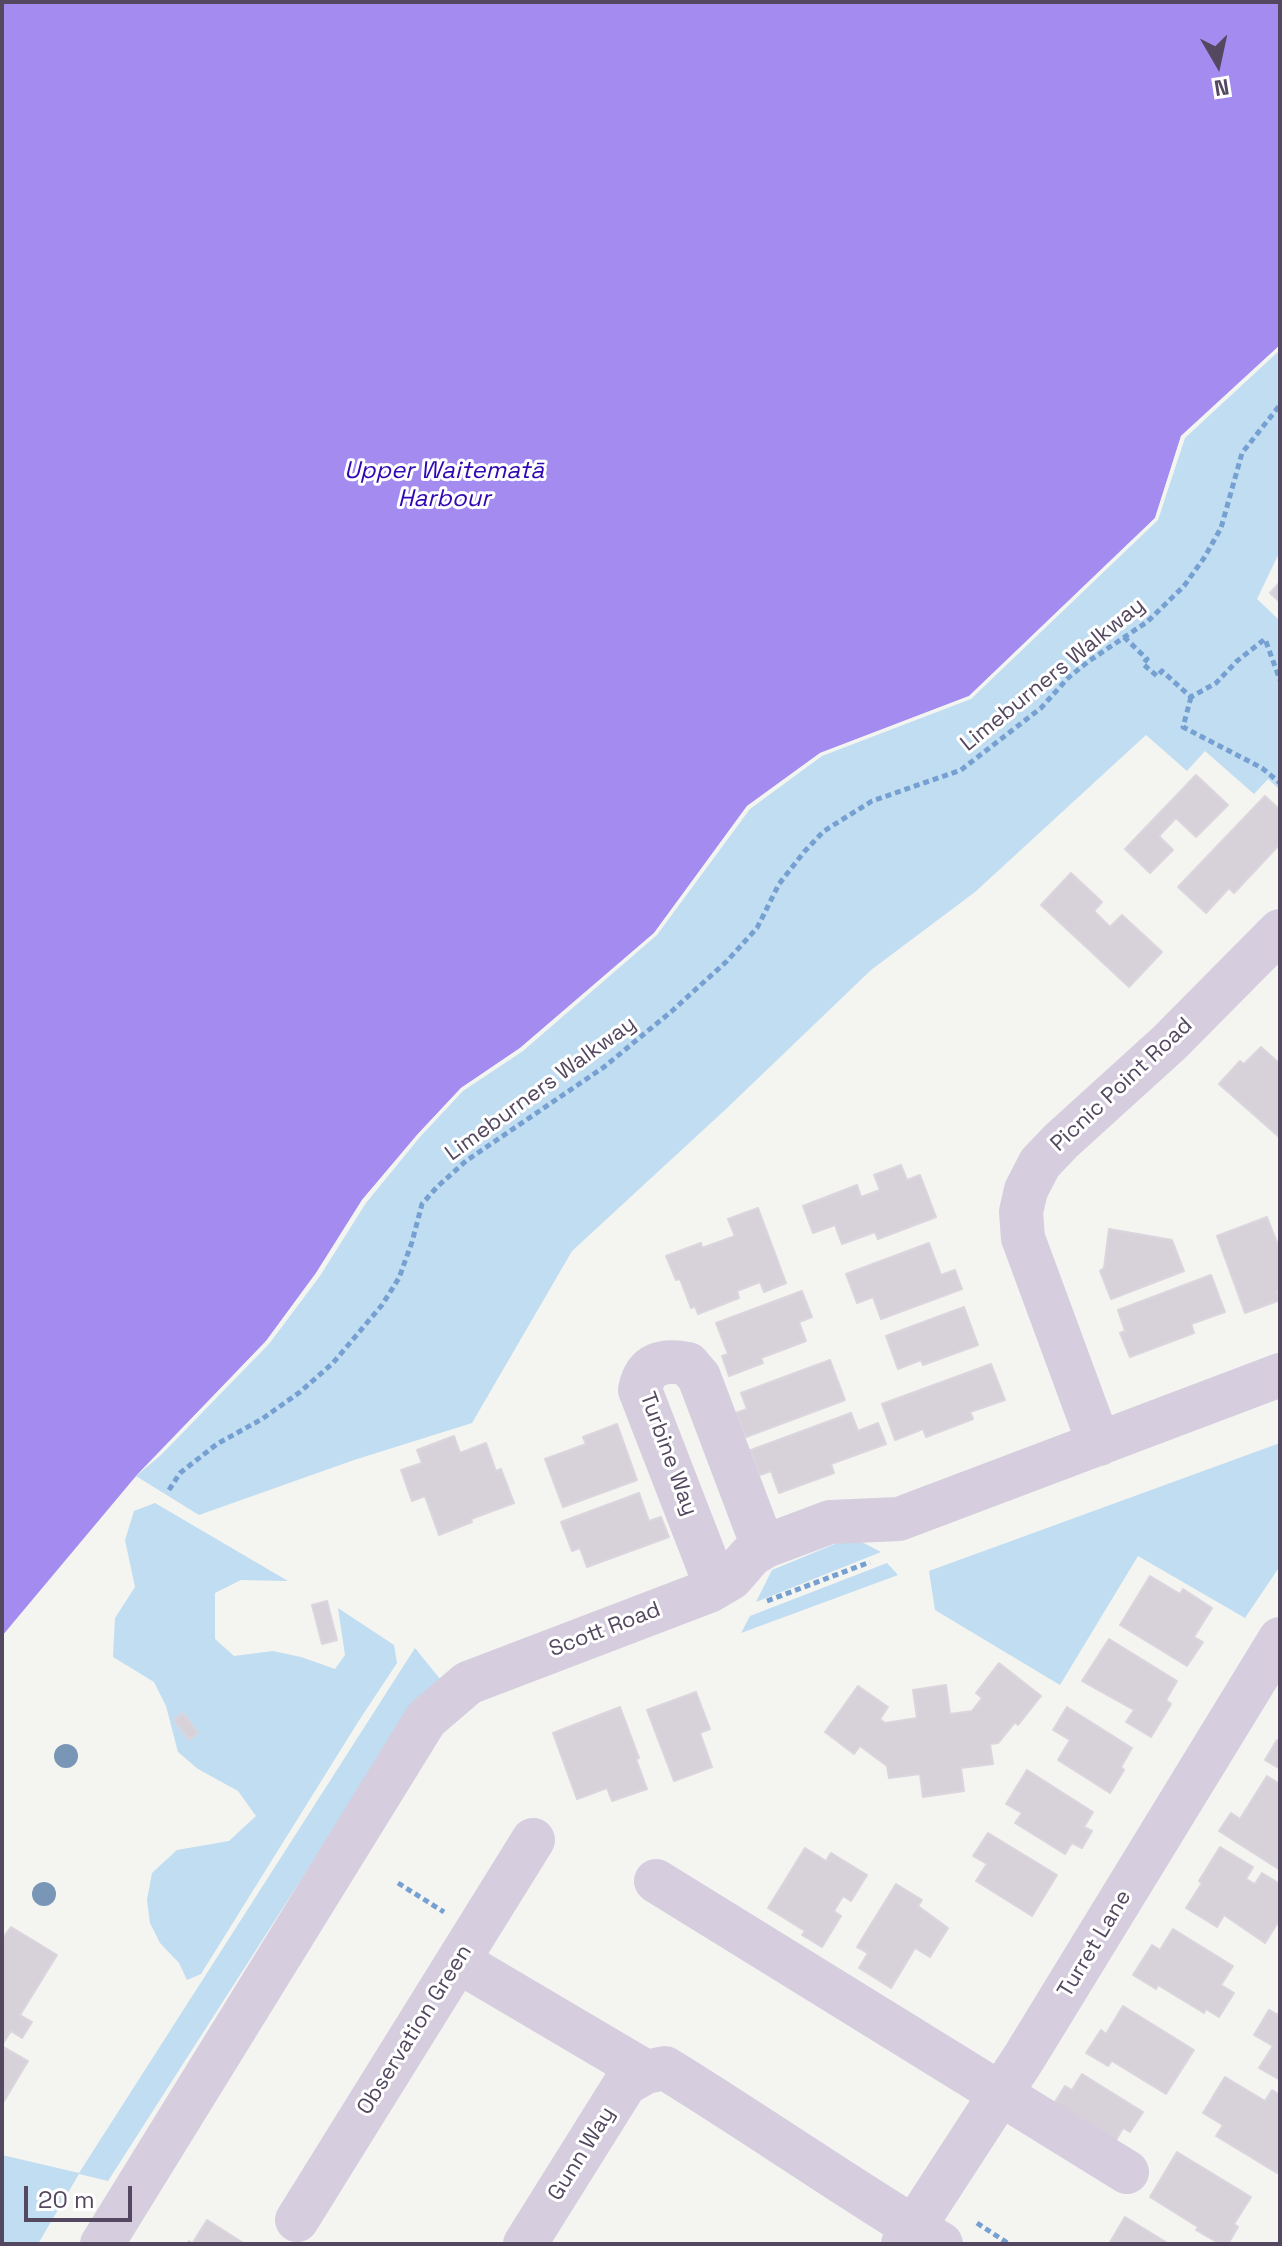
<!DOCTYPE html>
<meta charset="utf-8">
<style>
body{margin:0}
#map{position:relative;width:1282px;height:2246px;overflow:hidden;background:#f4f4f1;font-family:"Space Grotesk",sans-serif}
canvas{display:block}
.frame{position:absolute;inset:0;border:4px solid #544860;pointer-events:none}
.north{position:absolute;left:1178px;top:24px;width:80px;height:80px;-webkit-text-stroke:6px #fff;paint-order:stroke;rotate:171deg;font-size:22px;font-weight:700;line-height:32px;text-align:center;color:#544860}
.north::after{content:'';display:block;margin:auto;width:28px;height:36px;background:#544860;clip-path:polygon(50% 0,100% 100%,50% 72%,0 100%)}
.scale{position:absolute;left:24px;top:2186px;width:108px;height:36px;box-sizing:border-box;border:4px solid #544860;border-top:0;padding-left:10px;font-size:24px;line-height:28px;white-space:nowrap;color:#544860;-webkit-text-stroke:6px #fff;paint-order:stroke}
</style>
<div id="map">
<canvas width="1282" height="2246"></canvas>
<div class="frame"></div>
<div class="north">N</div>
<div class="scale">20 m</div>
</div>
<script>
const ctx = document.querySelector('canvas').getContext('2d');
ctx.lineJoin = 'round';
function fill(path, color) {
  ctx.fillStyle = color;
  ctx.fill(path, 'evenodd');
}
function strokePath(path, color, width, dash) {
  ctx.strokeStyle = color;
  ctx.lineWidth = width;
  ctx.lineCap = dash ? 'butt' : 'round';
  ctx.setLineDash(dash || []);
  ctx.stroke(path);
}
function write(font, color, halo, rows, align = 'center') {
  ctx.font = font + ' "Space Grotesk",sans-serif';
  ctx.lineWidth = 6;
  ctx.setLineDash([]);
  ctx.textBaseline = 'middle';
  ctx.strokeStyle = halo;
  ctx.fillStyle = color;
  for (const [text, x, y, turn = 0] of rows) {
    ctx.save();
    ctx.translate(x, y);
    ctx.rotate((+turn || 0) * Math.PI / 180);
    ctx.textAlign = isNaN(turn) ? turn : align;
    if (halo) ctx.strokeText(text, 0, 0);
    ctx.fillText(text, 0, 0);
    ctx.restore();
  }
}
fill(new Path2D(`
 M1280 344V551L1257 599 1280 621V790L1268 779 1254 794 1205 751 1187 771 1146 735 975 892 871 970 726 1109 572 1251 472 1423 354 1460 199 1515 136 1476 223 1384 362 1200 417 1135 747 806 1181 436Z
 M1280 1443V1566L1245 1618 1138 1556 1060 1685 935 1610 929 1571Z
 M155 1503 288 1581 241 1580 215 1593V1639L234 1656 273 1651 301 1657 335 1669 345 1655 338 1608 394 1645 397 1663 358 1722 201 1974 187 1980 179 1963 160 1943 150 1923 147 1900 152 1873 177 1850 229 1841 256 1816 238 1791 198 1769 178 1752 166 1706 154 1682 113 1657 115 1618 135 1587 125 1540 134 1511Z
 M852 1537 881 1552 756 1602 772 1570Z
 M887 1563 898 1575 741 1633 750 1616Z
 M415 1648 440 1679 393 1736 108 2181 79 2174 38 2244H2V2155L79 2173Z`), '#c0ddf1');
fill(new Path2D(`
 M2 2H1280V345L1181 436 1155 518 969 696 820 753 747 806 654 933 520 1048 461 1088 417 1135 362 1200 316 1273 266 1341 136 1476 2 1636Z`), '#a38bf0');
fill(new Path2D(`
 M1280 345V350L1185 438 1158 520 971 699 822 756 750 809 657 935 523 1051 463 1091 420 1137 366 1203 320 1276 269 1344 161 1455 136 1476 266 1341 316 1273 362 1200 417 1135 461 1088 520 1048 654 933 747 806 820 753 969 696 1155 518 1181 436Z`), '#f4f4f1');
const building = new Path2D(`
 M1280 582V602L1270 593Z
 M1196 775 1228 805 1196 837 1176 818 1159 836 1173 850 1150 873 1125 849Z
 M1265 796 1280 810V844L1234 893 1229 888 1206 913 1178 887Z
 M1071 873 1102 902 1094 911 1110 927 1122 915 1162 952 1129 987 1041 905Z
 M1261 1047 1280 1064V1134L1278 1136 1219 1084 1240 1061 1244 1064Z
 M901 1165 907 1180 920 1175 936 1217 878 1239 875 1232 842 1244 835 1225 813 1233 803 1206 857 1185 861 1197 880 1190 874 1175Z
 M758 1208 786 1283 764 1292 760 1282 737 1291 739 1298 698 1314 695 1306 691 1308 680 1279 676 1280 666 1256 701 1243 702 1248 735 1236 728 1219Z
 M1267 1217 1280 1250V1291L1276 1292 1280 1300 1245 1313 1217 1236Z
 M1109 1229 1172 1240 1184 1271 1111 1299 1100 1271 1104 1268Z
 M929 1243 941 1275 955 1270 962 1289 881 1319 873 1297 857 1303 846 1274Z
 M1211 1275 1225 1312 1191 1324 1194 1333 1130 1357 1120 1333 1125 1331 1118 1310Z
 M802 1291 812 1317 799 1322 806 1341 761 1358 763 1363 729 1376 722 1356 728 1354 716 1323Z
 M964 1307 978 1345 923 1365 921 1360 898 1369 886 1336Z
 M830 1360 845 1400 746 1437 736 1413 747 1409 741 1393Z
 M991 1364 1005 1400 970 1412 973 1419 926 1437 923 1429 895 1440 882 1404Z
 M851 1413 858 1431 878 1423 886 1444 831 1464 834 1473 779 1493 771 1471 760 1475 751 1450Z
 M617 1424 637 1480 563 1507 545 1459 586 1444 583 1437Z
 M454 1436 460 1453 486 1443 496 1471 501 1469 514 1503 471 1519 472 1522 439 1535 425 1496 412 1501 401 1470 422 1463 417 1450Z
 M639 1493 649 1521 661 1517 669 1537 587 1567 580 1548 572 1551 561 1522Z
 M1150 1576 1180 1594 1183 1589 1212 1608 1194 1637 1203 1642 1187 1666 1120 1625Z
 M327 1601 337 1640 322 1644 312 1605Z
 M1109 1639 1177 1681 1166 1700 1171 1704 1151 1737 1126 1722 1134 1710 1082 1681Z
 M999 1663 1041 1696 1018 1725 1015 1722 998 1743 990 1744 993 1764 961 1768 964 1791 923 1797 920 1774 889 1778 887 1766 860 1746 854 1754 825 1732 858 1686 888 1707 880 1719 885 1723 917 1718 913 1690 946 1685 950 1714 972 1711 982 1698 976 1693Z
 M696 1692 710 1729 700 1733 712 1767 674 1781 647 1710Z
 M620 1707 639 1758 636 1759 647 1789 612 1801 607 1788 577 1799 553 1733Z
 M1067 1707 1132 1748 1121 1767 1124 1770 1110 1793 1058 1760 1070 1740 1053 1730Z
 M183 1713 198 1733 189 1740 174 1720Z
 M1277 1740 1280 1742V1769L1265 1760Z
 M1027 1770 1093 1812 1084 1827 1092 1831 1082 1848 1072 1843 1065 1854 1015 1823 1022 1813 1006 1804Z
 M1267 1776 1280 1784V1870L1219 1831 1231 1813 1240 1819Z
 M988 1833 1057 1875 1032 1916 976 1881 987 1864 973 1856Z
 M1220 1847 1253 1867 1246 1879 1255 1884 1262 1873 1280 1884V1919L1265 1943 1224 1915 1217 1927 1186 1908 1202 1883 1199 1881Z
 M805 1848 826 1861 831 1853 867 1875 851 1901 843 1896 834 1911 841 1916 822 1947 802 1935 805 1931 768 1908Z
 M896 1884 922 1900 918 1906 948 1928 930 1957 915 1948 891 1988 859 1968 868 1953 857 1947Z
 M11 1927 57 1955 20 2015 32 2022 22 2038 11 2031 2 2045V1939Z
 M1173 1929 1233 1966 1221 1985 1234 1993 1219 2017 1206 2009 1204 2013 1158 1985 1156 1989 1133 1975 1152 1945 1160 1950Z
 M1123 2006 1194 2050 1166 2094 1112 2061 1108 2066 1086 2053 1101 2030 1106 2034Z
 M1269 2010 1280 2016V2080L1259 2068 1273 2046 1254 2035Z
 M2 2046 28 2061 4 2101 2 2100Z
 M1082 2074 1143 2112 1130 2132 1123 2128 1113 2145 1052 2107 1065 2086 1072 2090Z
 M1225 2077 1265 2101 1272 2090 1280 2095V2168L1277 2173 1216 2136 1223 2125 1203 2113Z
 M1177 2152 1251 2197 1234 2224 1238 2227 1228 2244H1220L1196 2230 1198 2227 1150 2197Z
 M1125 2217 1169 2244H1109Z
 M207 2220 245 2244H187L189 2241 192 2244Z`);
fill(building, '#d7d1d9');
strokePath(building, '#dbd5dd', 2);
strokePath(new Path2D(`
 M1124 637 1147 659 1143 664 1157 676 1162 671 1191 697 1216 683 1237 661 1265 639 1280 680
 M1191 697 1183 727 1262 768 1280 783
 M169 1490 180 1473 217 1444 262 1419 300 1392 333 1363 382 1305 399 1278 412 1242 422 1204 437 1187 466 1161 604 1067 672 1011 727 961 757 928 779 884 804 852 824 831 872 801 961 770 1041 708 1069 677 1089 661 1147 622 1184 586 1204 558 1221 528 1242 453 1280 405
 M767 1601 870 1562
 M398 1883 444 1912
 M977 2223 1009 2244`), '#76a0d1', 5, [6, 4]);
strokePath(new Path2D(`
 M1099 1444 1023 1238 1021 1212 1026 1190 1040 1163 1061 1141 1169 1043 1280 931
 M716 1586 640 1390C645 1363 663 1359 688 1364L699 1377 756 1528 766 1546
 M656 1881 1127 2172
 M458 1961 646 2072
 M297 2220 533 1840
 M102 2244 426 1719 468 1683 709 1591 731 1578 751 1555 766 1546 830 1522 899 1519 1280 1375
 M525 2244 625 2084 646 2072 665 2068C758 2125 847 2188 941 2244
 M903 2244 1025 2056 1280 1639`), '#d6cdde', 44);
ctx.fillStyle = '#7996b6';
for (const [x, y] of [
 [66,1756],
 [44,1894]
]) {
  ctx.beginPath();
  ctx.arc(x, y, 12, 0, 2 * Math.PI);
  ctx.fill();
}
write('22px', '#544860', '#fff', [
 ["Limeburners Walkway",1053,675,-39],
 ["Picnic Point Road",1122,1085,-43],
 ["Limeburners Walkway",541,1089,-36],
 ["Turbine Way",668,1454,70],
 ["Scott Road",605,1630,-21],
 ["Turret Lane",1095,1944,-59],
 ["Observation Green",415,2030,-58],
 ["Gunn Way",582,2154,-58]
]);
write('italic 24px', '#3107b4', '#fff', [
 ["Upper Waitematā",444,471],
 ["Harbour",444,499]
]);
</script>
